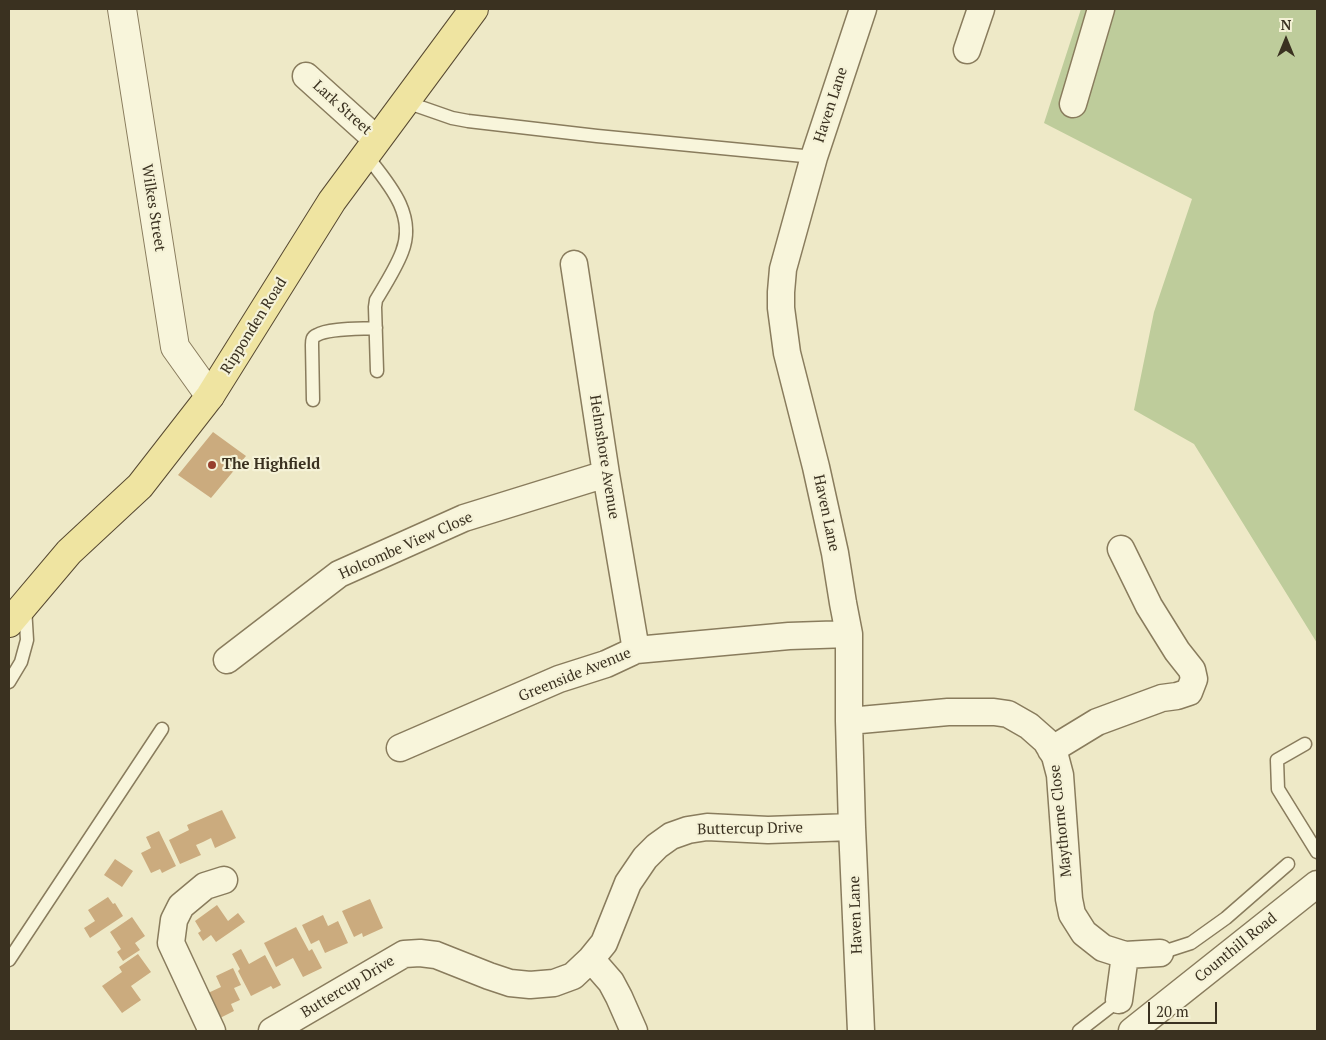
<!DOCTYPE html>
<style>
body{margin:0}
#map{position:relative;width:1326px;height:1040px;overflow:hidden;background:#eee9c7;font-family:"PT Serif",serif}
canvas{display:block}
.frame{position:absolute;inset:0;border:10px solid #3a3120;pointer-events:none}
.north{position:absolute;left:1261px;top:15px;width:50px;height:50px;-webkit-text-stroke:4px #f5f2d7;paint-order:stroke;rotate:0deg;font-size:14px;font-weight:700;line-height:20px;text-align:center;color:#3a3120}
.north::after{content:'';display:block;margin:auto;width:18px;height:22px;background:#3a3120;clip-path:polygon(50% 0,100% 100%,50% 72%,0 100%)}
.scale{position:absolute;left:1148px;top:1002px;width:69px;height:22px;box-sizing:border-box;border:2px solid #3a3120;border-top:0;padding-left:6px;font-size:15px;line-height:18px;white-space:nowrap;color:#3a3120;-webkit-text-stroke:4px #f5f2d7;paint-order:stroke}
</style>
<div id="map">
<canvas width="1326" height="1040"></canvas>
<div class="frame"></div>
<div class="north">N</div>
<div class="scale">20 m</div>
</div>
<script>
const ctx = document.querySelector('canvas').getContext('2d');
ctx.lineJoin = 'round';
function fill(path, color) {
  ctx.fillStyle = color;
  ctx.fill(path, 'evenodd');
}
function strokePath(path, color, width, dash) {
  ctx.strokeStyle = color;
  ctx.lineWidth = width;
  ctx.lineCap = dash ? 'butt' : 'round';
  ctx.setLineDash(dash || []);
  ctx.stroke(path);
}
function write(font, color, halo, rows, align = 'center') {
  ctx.font = font + ' "PT Serif",serif';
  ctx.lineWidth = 4.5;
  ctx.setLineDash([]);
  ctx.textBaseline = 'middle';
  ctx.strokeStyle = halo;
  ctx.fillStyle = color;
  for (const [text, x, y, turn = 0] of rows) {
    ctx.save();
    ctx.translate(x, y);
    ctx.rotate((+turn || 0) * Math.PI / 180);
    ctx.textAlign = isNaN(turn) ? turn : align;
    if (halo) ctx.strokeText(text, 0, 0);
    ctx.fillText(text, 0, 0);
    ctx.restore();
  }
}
fill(new Path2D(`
 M1081 9H1317V643L1194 444 1134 410 1154 312 1192 199 1044 123Z`), '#becc9b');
fill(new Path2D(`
 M213 432 246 456 211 498 178 475Z
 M222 810 236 838 215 848 211 838 203 842 196 845 201 855 180 864 169 840 189 830 187 825Z
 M159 831 176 866 162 873 160 869 151 873 141 853 151 848 146 837Z
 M115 859 133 871 122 887 104 875Z
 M108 897 113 904 115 903 123 916 90 938 84 928 95 921 88 910Z
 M370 899 383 928 363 937 362 933 354 937 342 911Z
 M217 905 228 921 238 913 245 922 216 942 211 935 203 941 198 933 201 931 195 921Z
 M323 915 328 926 338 921 348 943 325 953 319 940 311 944 302 925Z
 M132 917 145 936 135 943 140 950 123 961 117 952 121 949 110 932Z
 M296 927 309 951 312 949 322 968 303 977 293 958 276 967 264 943Z
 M241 949 249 964 265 955 281 985 273 989 271 986 251 996 238 971 240 969 232 954Z
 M138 954 151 972 131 986 141 1000 122 1013 102 986 122 972 119 967Z
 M233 968 241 985 234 988 240 1000 231 1004 234 1011 220 1018 208 993 221 987 216 976Z`), '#cbab7e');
const service = new Path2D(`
 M406 102 452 118 468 121 597 136 814 157
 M366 155C388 183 417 214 402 252 396 268 385 285 376 300L375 307 377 371
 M313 400 312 345C312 340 312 337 317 335 328 328 361 329 376 328
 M9 682 21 662 27 640 25 607
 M1305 744 1277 760 1278 789 1317 852
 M1160 953 1191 943 1226 918 1288 864
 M9 960 162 729
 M1079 1031 1119 1000`);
const minor = new Path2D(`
 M967 50 981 9
 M306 76 377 140
 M1073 104 1101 9
 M574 264 606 474 636 650
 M227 660 339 574 464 518 606 474
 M849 721 948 712H994L1008 714 1029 726 1046 741 1055 756 1060 775 1069 899 1072 914 1084 933 1103 948 1125 955 1160 953
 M400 748 559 679 606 664 636 650 789 636 849 634
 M1051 750 1097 722 1162 698 1177 696 1189 692 1194 679 1192 670 1177 651 1149 606 1121 549
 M591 959 611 982 619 997 634 1031
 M1119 1000 1125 955
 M212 1031 171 943 174 920 181 906 205 886 224 880
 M272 1031 404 954 420 953 436 955 489 976 510 983 530 985 554 983 573 976 591 959 604 943 628 883 645 858 657 846 671 836 688 830 707 827 768 830 852 827
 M861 1031 852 827 849 721V634L843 603 835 553 816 467 787 353 781 308V292L783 269 814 157 863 9
 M1132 1031 1317 884`);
const tertiary = new Path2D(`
 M122 9 175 347 210 396`);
const primary = new Path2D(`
 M9 623 69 552 140 486 210 396 332 201 474 9`);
strokePath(service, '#897c5d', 15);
strokePath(minor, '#897c5d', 29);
strokePath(tertiary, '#897c5d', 30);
strokePath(primary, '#574931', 30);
strokePath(service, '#f8f5db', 12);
strokePath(minor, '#f8f5db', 26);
strokePath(tertiary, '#f8f5db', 28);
strokePath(primary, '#efe4a1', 28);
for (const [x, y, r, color] of [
 [212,465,5,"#973f2e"]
]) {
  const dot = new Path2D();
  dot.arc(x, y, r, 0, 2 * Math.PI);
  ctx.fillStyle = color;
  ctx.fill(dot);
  strokePath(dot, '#f5f2d7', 2);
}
write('15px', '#3a3120', '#f5f2d7', [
 ["Haven Lane",831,105,-72],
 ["Lark Street",342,108,42],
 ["Wilkes Street",153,208,81],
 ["Ripponden Road",254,326,-58],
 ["Helmshore Avenue",604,457,81],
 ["Haven Lane",826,513,78],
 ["Holcombe View Close",406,546,-24],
 ["Greenside Avenue",575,675,-22],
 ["Maythorne Close",1061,821,-96],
 ["Buttercup Drive",750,829,-1],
 ["Haven Lane",856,915,-92],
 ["Counthill Road",1236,948,-39],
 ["Buttercup Drive",348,987,-31]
]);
write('bold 15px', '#3a3120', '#f5f2d7', [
 ["The Highfield",222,465]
], 'left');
</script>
